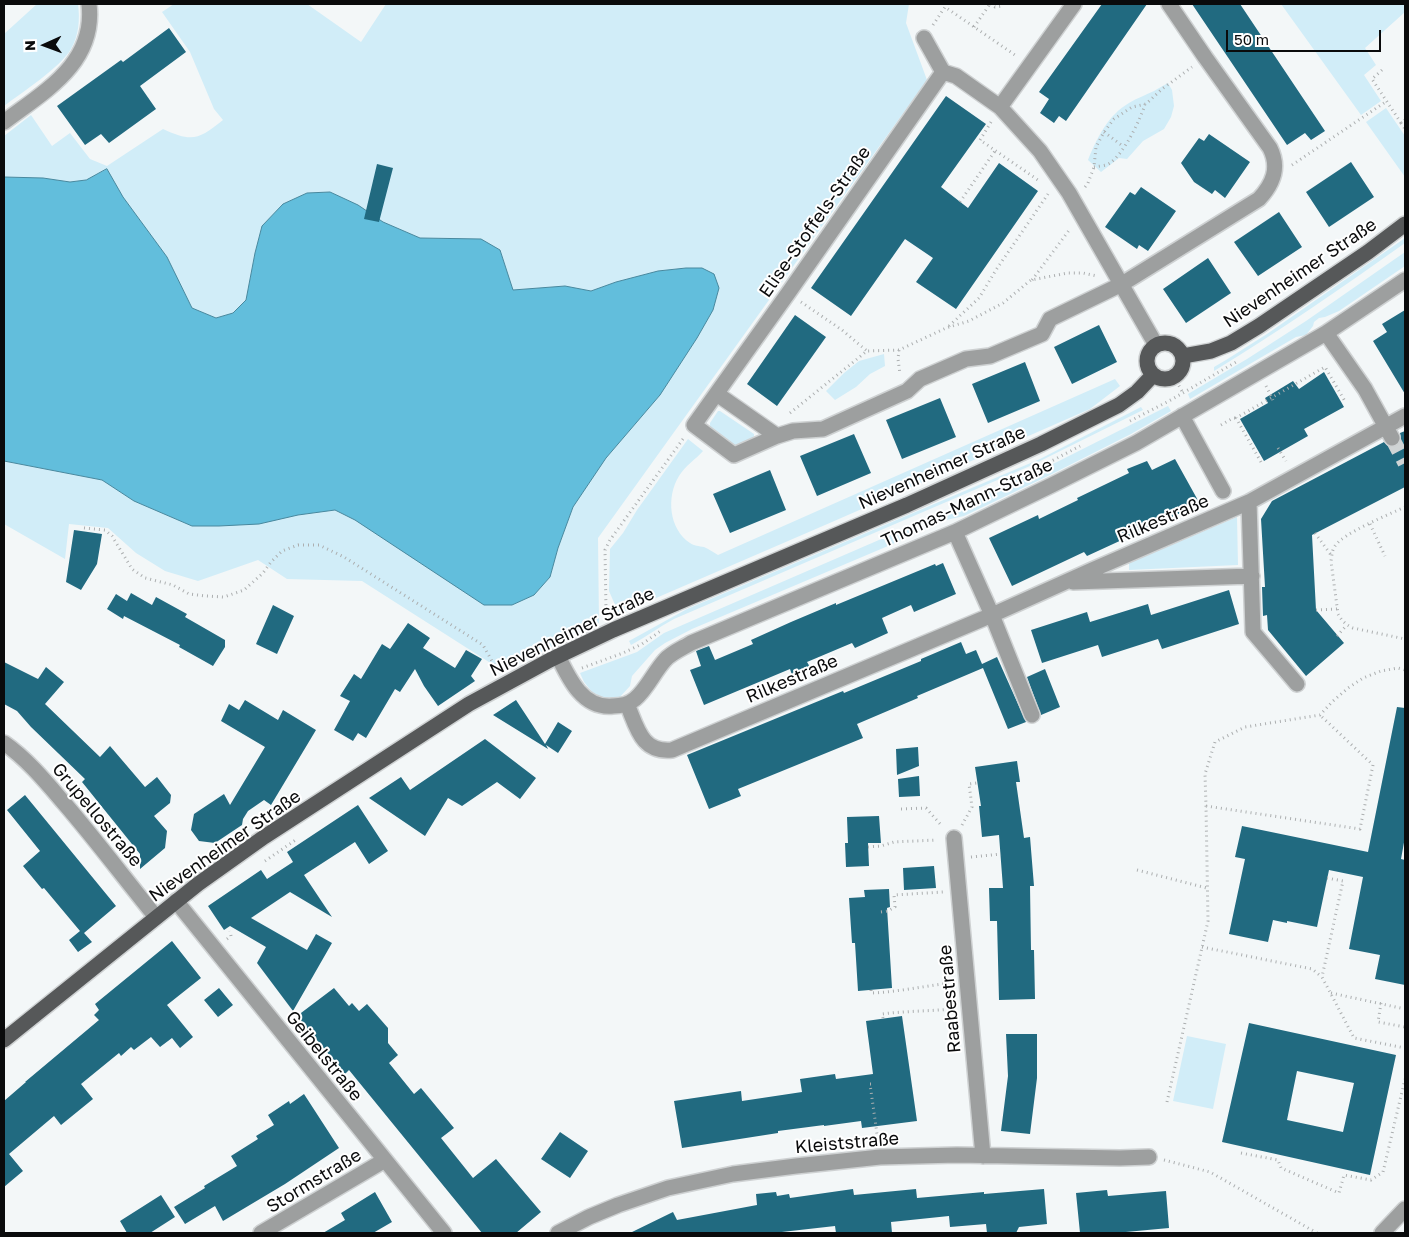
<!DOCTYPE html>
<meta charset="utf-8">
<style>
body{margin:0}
#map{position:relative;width:1409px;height:1237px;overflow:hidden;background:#f3f7f8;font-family:"Golos Text",sans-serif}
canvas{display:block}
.frame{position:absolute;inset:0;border:5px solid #0a0b0c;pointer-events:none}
.north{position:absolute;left:20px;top:20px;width:50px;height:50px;-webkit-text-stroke:4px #fff;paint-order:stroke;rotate:268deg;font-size:14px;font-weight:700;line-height:20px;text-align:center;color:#0a0b0c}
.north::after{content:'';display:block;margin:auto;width:18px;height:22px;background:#0a0b0c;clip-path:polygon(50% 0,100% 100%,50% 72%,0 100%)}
.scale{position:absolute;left:1226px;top:30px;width:155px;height:22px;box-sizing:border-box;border:2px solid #0a0b0c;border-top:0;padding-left:6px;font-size:15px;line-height:18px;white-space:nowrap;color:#0a0b0c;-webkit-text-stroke:4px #fff;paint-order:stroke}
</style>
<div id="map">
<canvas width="1409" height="1237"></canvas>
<div class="frame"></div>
<div class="north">N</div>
<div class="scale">50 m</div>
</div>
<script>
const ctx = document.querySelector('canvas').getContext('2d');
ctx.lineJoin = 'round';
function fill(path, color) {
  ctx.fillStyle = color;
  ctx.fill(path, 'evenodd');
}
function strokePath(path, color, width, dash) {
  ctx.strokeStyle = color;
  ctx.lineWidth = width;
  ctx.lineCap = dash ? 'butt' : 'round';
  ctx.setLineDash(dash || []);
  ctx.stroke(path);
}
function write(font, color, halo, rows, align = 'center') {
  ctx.font = font + ' "Golos Text",sans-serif';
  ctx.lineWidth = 4;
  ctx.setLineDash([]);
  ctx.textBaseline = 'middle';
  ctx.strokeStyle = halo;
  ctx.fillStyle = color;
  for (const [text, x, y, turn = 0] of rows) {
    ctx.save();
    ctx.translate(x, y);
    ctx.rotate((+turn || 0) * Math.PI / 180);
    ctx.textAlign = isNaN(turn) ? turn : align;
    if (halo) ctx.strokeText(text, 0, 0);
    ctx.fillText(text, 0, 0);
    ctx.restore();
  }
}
fill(new Path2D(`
 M37 4H78C80 19 79 35 71 49 61 67 21 93 4 106V34Z
 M174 4H307L361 42 386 4H909L906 23 927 80 598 538 599 623 503 671 362 581 287 579 258 560 198 581 165 571 136 553 108 528 69 524 65 559 4 524V461L102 480 134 501 192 526 335 510 355 520 512 605 534 595 550 577 558 548 573 507 606 458 660 395 697 338 713 310 719 288 686 268 658 271 616 282 591 291 565 286 513 290 500 250 453 238H420L383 222 358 205 330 192 307 193 283 204 262 226 255 253 246 300 233 313 216 318 192 308 167 257 123 197 107 170 86 180 70 182 43 178 4 177V136L31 115 52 146 70 133 90 159 107 166 163 129C193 143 199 139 223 120L214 109 190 52 162 12Z
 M1281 4H1405V12L1365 48 1376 65 1364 75 1381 101 1361 115Z
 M1168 83 1172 90 1174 106 1171 117 1164 129 1143 141 1127 159 1119 158 1101 172 1088 160C1097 138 1108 115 1129 103 1137 98 1146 95 1154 91 1159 88 1164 85 1168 83Z
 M1386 108 1405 136V177L1366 122Z
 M1405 238V243C1343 287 1280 331 1214 371V367L1226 360 1267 334Z
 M1405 252V266L1339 311 1325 317 1319 318 1314 322 1313 326 1306 335 1296 337 1190 399 1188 394 1247 359 1306 321Z
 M884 354 885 366 870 374 856 387 835 400 826 391 844 373 859 361Z
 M1115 379 1120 386 1090 409 832 522 619 614 609 591 610 549 623 533 637 510 688 439 703 451C696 459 685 466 679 476 666 497 669 529 690 543 694 546 699 546 704 547 709 549 713 552 718 555Z
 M1168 406 1171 411 1131 434 1048 476 964 516 946 520 888 546 692 629 665 643 655 650 632 676 630 686 619 698 610 700 600 696 592 692 584 682 580 673 637 652 664 633 976 498 1057 462Z
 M1141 407 1143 410 1030 466 674 619C659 627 646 637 631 645L629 641 687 609 1040 459Z
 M718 411H720L754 434V436L753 438 737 445H733L710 428V423Z
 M1237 517 1238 565 1129 570V563Z
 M1187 1036 1226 1044 1213 1109 1173 1101Z`), '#d1edf8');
const water = new Path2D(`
 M107 169 123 197 167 257 192 308 216 318 233 313 246 300 255 253 262 226 283 204 307 193 330 192 358 205 383 222 420 238 481 239 500 250 513 290 565 286 591 291 616 282 658 271 686 268H702L714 274 719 288 713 310 697 338 660 395 606 458 573 507 558 548 550 577 534 595 512 605H484L355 520 335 510 298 515 259 524 219 526H192L134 501 102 480 4 461V177L43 178 70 182 86 180Z`);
fill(water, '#62bedc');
strokePath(water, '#48889e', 1);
fill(new Path2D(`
 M1102 4H1147L1066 121 1059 116 1054 123 1040 113 1049 99 1039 92Z
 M1192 4H1240L1325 131 1311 140 1305 133 1287 145Z
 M169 28 186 52 140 86 156 109 109 143 101 134 85 145 57 106 121 60 123 62Z
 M946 96 986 124 941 187 968 208 999 163 1038 191 956 309 916 282 933 258 905 239 851 316 811 288Z
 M1209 134 1250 162 1225 198 1215 190 1212 194 1194 182 1181 163 1199 138 1204 141Z
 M1351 162 1374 197 1329 227 1306 192Z
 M377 164 393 168 379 222 364 219Z
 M1141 187 1176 211 1148 251 1139 245 1137 249 1105 227 1130 192 1135 195Z
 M1279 212 1302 247 1258 276 1234 242Z
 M1208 258 1231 293 1186 323 1163 289Z
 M1405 310V394L1373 341 1387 332 1382 324Z
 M795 315 826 337 777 406 747 384Z
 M1099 325 1117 362 1072 384 1054 347Z
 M1025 362 1040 401 988 423 972 384Z
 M1324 372 1344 407 1304 429 1308 436 1264 461 1240 419 1268 403 1265 398 1293 381 1299 389Z
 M940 398 956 437 902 459 886 420Z
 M1405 431V487L1312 535 1316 610 1344 643 1306 676 1268 630 1267 615 1263 616 1262 587H1265L1261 519 1272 501 1384 442 1388 446 1392 447 1396 446 1400 442 1401 438 1400 433Z
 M854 434 871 473 817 496 800 456Z
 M1175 459 1200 504 1087 556 1084 552 1012 586 989 538 1038 515 1039 519 1078 500 1077 498 1129 473 1127 469 1147 461 1152 470Z
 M770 470 786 510 730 533 713 494Z
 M74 530 102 534 97 564 81 590 66 582Z
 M943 563 956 594 914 612 911 605 882 618 888 633 855 648 852 643 807 662 810 667 792 675 790 669 704 705 690 670 701 666 696 651 709 646 715 660 753 644 751 640 791 622 836 603V605L935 564 936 566Z
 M1229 590 1239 624 1162 649 1158 639 1102 657 1098 645 1042 663 1031 630 1087 612 1090 622 1148 604 1151 615Z
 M131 593 152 605 156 597 187 614 185 617 225 640V647L213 666 179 647 180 645 124 616 123 619 107 609 116 594 127 601Z
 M273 605 294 616 277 654 256 644Z
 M408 623 430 638 423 648 455 668 466 650 482 659 471 676 475 681 438 706 424 686 415 669 400 692 395 689 366 738 358 733 353 741 334 730 350 701 340 696 354 674 361 679 382 644 390 649Z
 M961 642 966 654 976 650 982 664 997 657 1026 722 1008 729 983 668 917 696 918 698 857 724 863 738 738 789 741 796 709 809 687 755 843 691 844 693 921 661V659Z
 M4 662 38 679 46 667 64 682 45 704 100 757 110 746 145 787 157 777 171 795 170 803 154 816 167 831 165 848 140 869V854L82 782 85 779 31 727 17 711 4 704Z
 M1045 669 1060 707 1041 715 1027 677Z
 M245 700 278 720 283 710 316 730 271 805 264 800 248 811 243 819 242 825 215 843 199 841 191 830 194 814 224 794 230 805 265 747 221 721 229 704 239 710Z
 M516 700 545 744 558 722 572 731 558 753 546 745 548 749 493 715Z
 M1397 707 1405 708V837L1401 859 1405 860V985L1375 979 1380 955 1349 949 1363 877 1329 870 1317 927 1287 921V923L1273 920 1268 942 1229 934 1245 859 1235 857 1242 826 1368 852Z
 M485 739 536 778 520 799 497 782 462 806 448 798 425 836 369 798 401 777 410 790Z
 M918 747 919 766 897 775 896 749Z
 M1017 761 1020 782H1016L1024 838 1030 837 1034 886H1030L1031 950H1034L1035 999 999 1000 997 921H990L989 888H1003L999 835 982 837 979 806H981L975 767Z
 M919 776 920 796 899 797 898 779Z
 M25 795 116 906 84 933 92 942 78 952 69 940 80 931 44 888 42 889 23 866 40 851 7 810Z
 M358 805 388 851 369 864 355 842 304 875 332 917 290 892 251 918 307 950 316 934 332 943 293 1011 257 963 266 947 230 926 224 930 208 906 261 870 267 879 293 862 287 852Z
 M879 816 881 843H868L869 866 846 867 845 843H848L847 817Z
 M934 866 936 888 904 890 903 868Z
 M889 889 890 907 887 908 892 988 858 991 855 943H852L849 898 865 897 864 890Z
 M172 941 201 978 167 1005 193 1037 180 1048 172 1038 160 1047 151 1037 134 1050 131 1047 121 1056 119 1053 81 1084 93 1099 61 1125 54 1116 9 1154 23 1171 4 1187V1101L26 1082H25L99 1020 94 1015 99 1010 95 1004Z
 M219 988 233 1005 218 1017 204 1000Z
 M334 988 349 1006 352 1003 359 1011 367 1004 388 1028V1043L398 1055 389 1063 414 1094 421 1088 454 1128 441 1138 473 1178 496 1159 541 1212 516 1233H482L349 1070 345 1074 297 1016Z
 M902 1016 917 1121 862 1128 861 1121 824 1126V1125L778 1131V1133L682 1148 674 1101 741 1091 742 1101 802 1092 800 1079 835 1074 836 1079 873 1074 866 1021Z
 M1249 1023 1396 1055 1370 1175 1222 1142ZM1297 1071 1354 1083 1343 1132 1287 1120Z
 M1006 1034H1037V1078L1030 1134 1001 1131 1008 1076Z
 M304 1094 339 1148 285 1184 223 1221 215 1206 185 1224 174 1207 205 1188 204 1186 237 1166 231 1156 258 1139 256 1136 274 1125 268 1115 289 1101 290 1104Z
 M560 1132 588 1151 570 1178 541 1159Z
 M853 1189 854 1195 916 1189 917 1198 984 1192V1194L1044 1189 1047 1224 1019 1227 1016 1233H987L986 1224 950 1227 949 1216 891 1222 892 1233H836L835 1226 773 1233H630L673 1212 677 1220 757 1205 756 1194 776 1192 777 1196 789 1194 790 1198Z
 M1107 1190 1108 1196 1166 1191 1169 1228 1115 1233H1080L1076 1193Z
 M375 1192 392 1222 373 1233H323L345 1220 341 1213Z
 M161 1195 175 1217 150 1233H127L120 1221Z`), '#216a80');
strokePath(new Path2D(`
 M1392 438 1405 463`), '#d0d4d5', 15, [15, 8]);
const minor = new Path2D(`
 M924 38 943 72 956 76 1000 107 1040 151 1069 193 1156 345
 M1000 107 1074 4
 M4 122C45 91 96 63 89 4
 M1326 333 1365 389 1392 438
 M717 394 777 436 793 431 823 429 907 391 920 379 966 359 990 356 1042 334 1050 319 1122 284 1259 199C1273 184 1280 168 1270 148L1205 57 1169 4
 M1182 416 1223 491
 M777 436 734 455 694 425 789 292 943 72
 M1249 502 1253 632 1297 684
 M955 532 992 615 1092 570 1249 502 1405 416
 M1073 582 1252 576
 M558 656C569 679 583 709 613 706 621 706 628 705 635 699 647 689 654 672 665 660 671 653 683 648 691 643L955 532 1052 485 1136 443 1326 333 1405 280
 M627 704C637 727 641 753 672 750L992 615 1032 715
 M4 743C27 759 46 782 64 803 96 840 125 879 156 917
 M954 838 983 1156
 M176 901 444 1233
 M261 1233 385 1160
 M558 1233 589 1217 618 1205 668 1188 733 1174 796 1166 880 1157 957 1155 1120 1158 1149 1157
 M1382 1233 1405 1209`);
const major = new Path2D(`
 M1147 361a18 18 0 1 1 36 0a18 18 0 1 1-36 0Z
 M1183 356 1211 351 1231 343 1259 326 1368 252 1405 224
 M4 1040 198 884 264 837 469 704 550 660 613 630 907 505 1041 444 1119 405 1137 392 1153 375`);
strokePath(minor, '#ced1d2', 18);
strokePath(major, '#ced1d2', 18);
strokePath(new Path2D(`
 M990 4 995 7 1002 6
 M933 25 945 7 1015 55
 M974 27 990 4
 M1382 70 1372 79 1401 123
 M1405 120 1401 123 1405 129
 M991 122 980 140 1038 180
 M1104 132 1124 147
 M1292 165 1387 101
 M1094 167C1099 166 1106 166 1110 163 1123 155 1141 119 1145 104
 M1085 187 1088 183 1094 167 1096 147 1104 132 1114 119 1132 107 1146 104 1162 89 1192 67
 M960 202 995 151
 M1032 280 1070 229
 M801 302 842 330 867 351
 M949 326 979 298 996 270 1048 194
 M899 350 898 359 900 374
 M1174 377 1183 393
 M1266 386 1273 400
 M790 413 867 351 899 350 946 328 969 321 1003 303 1031 280 1068 273H1083L1097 276
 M1130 421 1169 401 1236 362
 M1221 425 1233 418H1236
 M1278 448 1286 461
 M1261 462 1236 418 1325 367 1346 403
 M1044 465 1080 446
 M1405 507C1390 514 1343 533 1335 546 1332 550 1332 555 1331 561L1338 614C1342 621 1346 625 1353 628L1405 639
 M1370 524 1385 556
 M84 528 105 530 112 536 132 569 145 578 173 585 189 594 206 596 224 597 244 590 263 573 271 562 282 551 298 545H319L344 557 483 645 497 670
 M1315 533 1331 555
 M1316 610 1338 609
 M607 615 606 611 605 550 610 540 683 439
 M1337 636 1347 625
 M582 668 623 653 642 644 662 630
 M1206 806 1360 829 1373 765 1320 715
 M901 809 926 808 942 826
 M962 825 972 807 969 784 977 783
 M868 847 881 846 894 842 936 840
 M971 857 1001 854
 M265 861 297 839
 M1137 870 1207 888
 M1327 878 1343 881 1322 977 1354 1038 1405 1048
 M881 912 888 911 895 907 894 895 943 892
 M227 939 231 936 230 931
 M1202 947 1312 969 1322 977
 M871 990V993C898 992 924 986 951 983
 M1331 993 1405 1009
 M1381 1003 1378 1022 1405 1027
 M883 1018 882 1014C906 1011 930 1011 954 1009
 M871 1084H870L878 1141
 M1167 1102 1208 921 1206 806 1205 774 1215 742 1245 727 1320 715 1332 702 1348 688 1363 678 1381 671 1398 668 1405 670
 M1241 1153 1278 1160 1281 1168 1339 1193 1344 1175 1371 1180 1383 1172 1405 1079
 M1164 1160 1210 1172 1317 1233`), '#acafb0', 3, [1, 4]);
strokePath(minor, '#9d9f9f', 15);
strokePath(major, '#565859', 15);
write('18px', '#0a0b0c', '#fff', [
 ["Elise-Stoffels-Straße",815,222,-55],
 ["Nievenheimer Straße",1300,273,-34],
 ["Nievenheimer Straße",942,468,-24],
 ["Thomas-Mann-Straße",967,503,-25],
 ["Rilkestraße",1163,519,-23],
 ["Nievenheimer Straße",572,632,-26],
 ["Rilkestraße",792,679,-23],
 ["Grupellostraße",97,815,50],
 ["Nievenheimer Straße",225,846,-35],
 ["Raabestraße",950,999,-95],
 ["Geibelstraße",324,1056,51],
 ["Kleiststraße",847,1143,-5],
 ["Stormstraße",314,1181,-31]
]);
</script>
